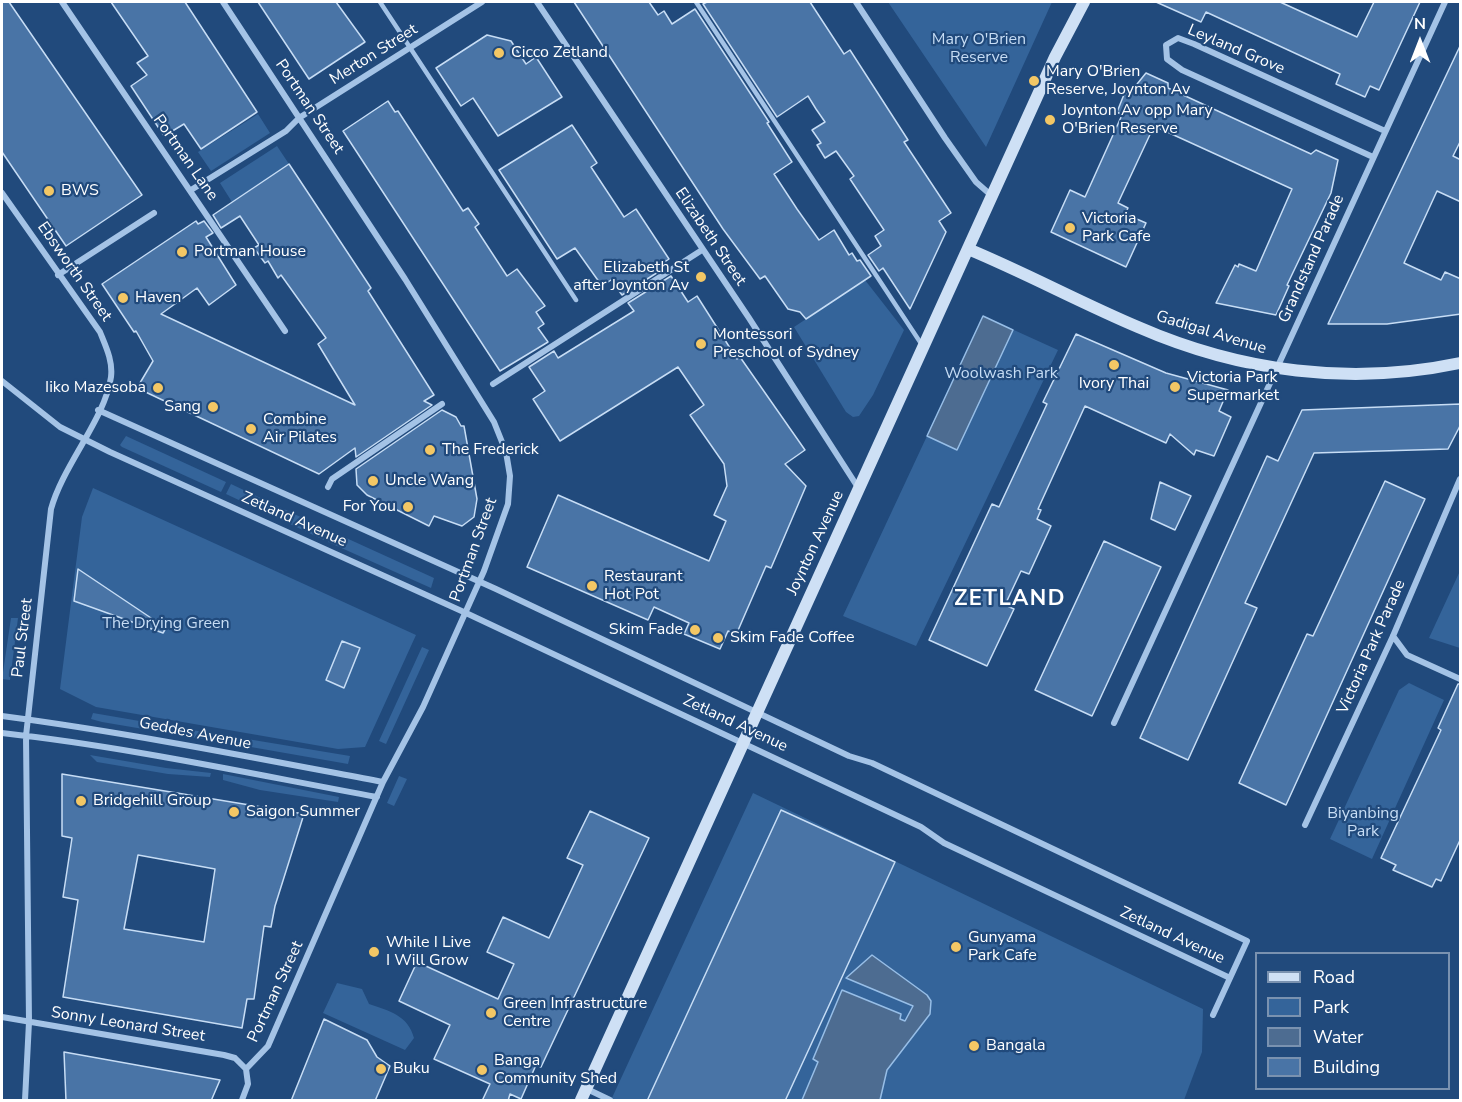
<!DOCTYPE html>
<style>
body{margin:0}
#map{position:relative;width:1462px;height:1102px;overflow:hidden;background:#214a7c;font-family:"Nunito Sans",sans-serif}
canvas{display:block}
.frame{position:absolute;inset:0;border:3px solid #fff;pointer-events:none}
.legend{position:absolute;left:1255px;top:952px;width:195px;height:138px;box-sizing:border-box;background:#214a7c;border:2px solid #7a92b0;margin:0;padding:8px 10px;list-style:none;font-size:18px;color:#fff}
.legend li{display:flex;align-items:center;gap:12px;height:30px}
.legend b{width:30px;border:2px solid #7a92b0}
.north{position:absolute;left:1390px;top:12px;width:60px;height:60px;-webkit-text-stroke:4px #214a7c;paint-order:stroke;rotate:0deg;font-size:16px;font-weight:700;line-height:24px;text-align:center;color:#fff}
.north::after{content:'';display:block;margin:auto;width:21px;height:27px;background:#fff;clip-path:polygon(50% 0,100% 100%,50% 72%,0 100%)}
</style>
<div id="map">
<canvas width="1462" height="1102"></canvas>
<div class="frame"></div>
<ul class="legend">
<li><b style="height:8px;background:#cee0f5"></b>Road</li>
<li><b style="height:16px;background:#34649a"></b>Park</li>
<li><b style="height:16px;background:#4d6c91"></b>Water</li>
<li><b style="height:16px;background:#4974a6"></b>Building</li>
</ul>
<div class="north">N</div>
</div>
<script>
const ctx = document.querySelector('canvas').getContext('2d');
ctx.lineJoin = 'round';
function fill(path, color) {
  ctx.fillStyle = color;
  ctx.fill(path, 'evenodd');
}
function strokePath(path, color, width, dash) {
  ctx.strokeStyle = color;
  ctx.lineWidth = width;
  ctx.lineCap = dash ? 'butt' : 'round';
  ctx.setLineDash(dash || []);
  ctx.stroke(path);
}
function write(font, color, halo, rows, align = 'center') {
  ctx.font = font + ' "Nunito Sans",sans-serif';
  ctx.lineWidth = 4.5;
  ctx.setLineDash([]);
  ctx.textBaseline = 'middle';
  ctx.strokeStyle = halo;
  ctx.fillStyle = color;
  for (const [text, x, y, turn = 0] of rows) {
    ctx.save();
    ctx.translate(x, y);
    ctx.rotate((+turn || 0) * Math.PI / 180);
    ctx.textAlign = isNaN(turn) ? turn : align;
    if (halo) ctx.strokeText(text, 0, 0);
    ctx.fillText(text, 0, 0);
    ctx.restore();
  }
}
fill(new Path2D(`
 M888 2H1052L986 147Z
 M258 114 270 133 211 171 198 152Z
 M277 146 289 164 232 202 220 183Z
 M865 280 904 330 873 395 859 416 853 417 846 412 794 327Z
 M983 316 1058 350 916 646 843 616Z
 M126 436 226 482 221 492 122 447 120 445Z
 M231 484 328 530 324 540 226 494Z
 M93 488 416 635 365 747 338 749 96 707 60 689 82 517Z
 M333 532 434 578 431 588 328 542Z
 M1460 571V648L1429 638Z
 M11 618H18L10 680 2 679Z
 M422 647 429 650 386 744 379 741Z
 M1409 683 1444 700 1372 859 1330 839 1399 690Z
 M93 713 215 734 214 741 102 722 91 719Z
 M229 736 350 756 348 764 228 743Z
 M90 755 166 768 211 773 210 777 168 774 97 762Z
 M223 774 339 797 338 802 260 790 223 780Z
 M399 776 407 779 394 806 387 803Z
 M753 793 1203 1009 1202 1052 1184 1100H611Z
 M337 983 362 989 369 1004C389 1011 408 1015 414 1038L405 1050 323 1013Z`), '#34649a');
const water = new Path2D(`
 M983 316 1013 330 957 450 927 436Z
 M872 955 927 995 931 1001 930 1014 887 1070 880 1100H802L818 1062 813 1059 842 990 901 1014 900 1019 905 1021 913 1006 846 978Z`);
fill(water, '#4d6c91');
strokePath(water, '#97bee7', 1.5);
const building = new Path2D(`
 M2 2H9L142 195 66 246 2 152Z
 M111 2H185L257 112 201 149 184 124 164 136 131 86 147 75 137 63 148 56Z
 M258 2H336L365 42 309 79Z
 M574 2H649L658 15 664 11 672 24 695 9 769 122 767 123 792 162 774 174 797 209 819 240 834 230 849 255 852 253 857 261 860 260 871 276 806 319 800 312 788 309 765 276 760 279 723 229Z
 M707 2H810L844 54 850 50 908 140 904 142 951 213 939 221 946 232 910 309 883 268 879 271 868 255 881 246 875 236 884 230 850 179 854 176 836 151 825 158 817 145 821 143 812 130 825 122 816 109 808 96 777 117 703 4Z
 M1156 2H1280L1357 37 1374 2H1420L1379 90 1370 86 1365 97 1336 84 1340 74 1206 12 1201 22Z
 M487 35 511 41 526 64 536 57 562 97 498 136 473 98 461 106 436 68Z
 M1461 44V140L1453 156 1461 160V202L1437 191 1404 263 1441 280 1445 272 1461 279V314L1387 324H1328Z
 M1146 73 1168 83V88L1311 154 1316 150 1338 160 1331 193 1287 285 1289 286 1276 315 1216 303 1235 265 1238 267 1239 264 1256 271 1292 189 1154 126 1118 203 1128 208 1125 214 1146 223 1126 267 1051 232 1070 190 1085 197 1122 115 1117 112 1125 92 1129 94Z
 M388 101 395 112 398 111 463 211 468 208 479 224 475 227 507 276 517 269 545 306 536 312 544 324 538 328 548 342 500 371 343 131Z
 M572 125 597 163 591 167 624 217 636 209 669 259 663 263 666 267 622 295 611 280 602 286 575 248 557 259 499 170Z
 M289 164 371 288 368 291 434 395 424 401 432 405 356 457 355 448 319 474 137 388 153 361 136 331 134 332 102 284 196 221 198 224 204 221 213 233 206 237 236 285 209 305 197 288 161 314 355 405 318 344 326 338 281 275 278 278 268 261 265 263 254 248 259 245 240 216 221 228 213 215Z
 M671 276 688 302 697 296 737 359 740 357 805 450 785 464 806 486 771 568 766 566 736 635 728 631 720 649 684 634 689 623 654 607 648 620 527 567 558 495 709 561 726 521 714 515 727 486 724 464 690 415 704 405 678 367 560 441 533 399 545 391 529 367 554 351 558 358 634 311 628 303Z
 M1076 334 1166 373 1228 390 1219 411 1231 417 1214 456 1196 450 1194 455 1170 434 1166 443 1085 406 1038 509 1041 510 1037 519 1051 526 1029 574 1021 571 1005 605 1014 609 987 666 929 640 992 504 999 507 1047 404 1043 402Z
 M1461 404V424L1448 449 1314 453 1245 603 1257 608 1188 760 1140 738 1267 456 1278 461 1302 410Z
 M442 410 456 417 461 426H464L477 499 474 517 462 526 434 516 429 526 367 495 357 485 356 469Z
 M1385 481 1425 499 1286 805 1239 783 1307 634 1313 636Z
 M1160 482 1191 496 1175 530 1151 519Z
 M1104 541 1161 567 1092 716 1035 690Z
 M78 569 166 628 163 633 74 601Z
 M342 641 360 648 344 688 326 680Z
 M1458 684H1461V838L1441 881 1436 879 1432 887 1393 870 1396 865 1381 858 1441 730 1438 728Z
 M62 774 304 814 275 906 271 927 264 926 254 999H247L242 1028 63 997 78 900 63 897 72 838 62 836ZM138 855 215 869 204 942 124 929Z
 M781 810 895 862 785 1101H647Z
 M590 811 649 838 541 1067 536 1065 521 1099 510 1094 508 1101H482L490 1084 434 1059 450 1025 399 1001 417 962 498 999 514 964 487 952 503 917 549 938 583 865 567 858Z
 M324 1019 367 1040 377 1057 390 1066 375 1101H291Z
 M64 1052 220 1080 211 1101H66Z`);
fill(building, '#4974a6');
strokePath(building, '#c7ddf5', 1.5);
strokePath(new Path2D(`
 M380 2 576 300
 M696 2 922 345`), '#a4c3e6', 4.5);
strokePath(new Path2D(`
 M62 2 285 331
 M223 2 405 279 494 422 506 452 510 476 508 504 484 571 423 707 383 782 268 1046 246 1069
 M537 2 749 318 859 489
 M856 2 945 138 976 182 992 196
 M1373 157 1182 70 1167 59 1166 45 1178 38 1194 44 1385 131
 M191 190 286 131 299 118 482 2
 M2 193 100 332C106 347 113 361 111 377 105 419 63 465 51 509L26 736 29 1022 25 1100
 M58 275 154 213
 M2 381 60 427 110 452 466 613 921 827 944 843 1230 978 1247 941 872 763 849 756 496 589 98 410
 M493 384 702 250
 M328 487 332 479 442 404
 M1393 636 1407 655 1460 679
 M2 716C130 733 256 758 383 782
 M1114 723 1445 2
 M2 733C128 747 252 774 377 797
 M1305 825 1393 636 1460 479
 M1213 1015 1230 978
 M2 1017 224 1055 235 1058 246 1069
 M587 1089 610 1100
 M242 1100 248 1084 246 1069`), '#a4c3e6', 6);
strokePath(new Path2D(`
 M968 249C1026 273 1081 303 1138 327 1241 372 1351 386 1460 363
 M581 1100 1055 57 1084 2`), '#cee0f5', 12);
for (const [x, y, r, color] of [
 [499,53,6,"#f3c765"],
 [1034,81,6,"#f3c765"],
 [1050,120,6,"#f3c765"],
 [49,191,6,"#f3c765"],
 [1070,228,6,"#f3c765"],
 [182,252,6,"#f3c765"],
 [701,277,6,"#f3c765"],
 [123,298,6,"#f3c765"],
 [701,344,6,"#f3c765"],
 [1114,365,6,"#f3c765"],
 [1175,387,6,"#f3c765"],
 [158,388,6,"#f3c765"],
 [213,407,6,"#f3c765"],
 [251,429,6,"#f3c765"],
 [430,450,6,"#f3c765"],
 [373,481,6,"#f3c765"],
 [408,507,6,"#f3c765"],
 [592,586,6,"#f3c765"],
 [695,630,6,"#f3c765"],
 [718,638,6,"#f3c765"],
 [81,801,6,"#f3c765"],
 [234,812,6,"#f3c765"],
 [956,947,6,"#f3c765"],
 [374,952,6,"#f3c765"],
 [491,1013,6,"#f3c765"],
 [974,1046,6,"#f3c765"],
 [381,1069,6,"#f3c765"],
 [482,1070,6,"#f3c765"]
]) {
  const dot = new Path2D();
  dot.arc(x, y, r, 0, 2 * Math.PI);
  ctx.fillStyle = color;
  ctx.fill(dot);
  strokePath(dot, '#214a7c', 2);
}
write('16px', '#c7ddf5', '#214a7c', [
 ["Mary O'Brien",979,40],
 ["Reserve",979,58],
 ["Woolwash Park",1001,374],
 ["The Drying Green",166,624],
 ["Biyanbing",1363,814],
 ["Park",1363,832]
]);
write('16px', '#fff', '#214a7c', [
 ["Leyland Grove",1236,50,23],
 ["Merton Street",374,55,-32],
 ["Portman Street",309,107,56],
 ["Portman Lane",185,158,55],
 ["Elizabeth Street",710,237,56],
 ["Grandstand Parade",1312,259,-66],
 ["Ebsworth Street",74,272,55],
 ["Gadigal Avenue",1211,333,17],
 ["Zetland Avenue",294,520,24],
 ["Joynton Avenue",816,543,-65],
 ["Portman Street",474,550,-70],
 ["Paul Street",23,638,-83],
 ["Victoria Park Parade",1372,647,-66],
 ["Zetland Avenue",735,724,25],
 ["Geddes Avenue",195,734,11],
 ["Zetland Avenue",1172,936,25],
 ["Portman Street",276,992,-65],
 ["Sonny Leonard Street",128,1025,9]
]);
write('16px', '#fff', '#214a7c', [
 ["Cicco Zetland",511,53],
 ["Mary O'Brien",1046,72],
 ["Reserve, Joynton Av",1046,90],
 ["Joynton Av opp Mary",1062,111],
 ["O'Brien Reserve",1062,129],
 ["BWS",61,191],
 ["Victoria",1082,219],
 ["Park Cafe",1082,237],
 ["Portman House",194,252],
 ["Elizabeth St",689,268,"right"],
 ["after Joynton Av",689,286,"right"],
 ["Haven",135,298],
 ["Montessori",713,335],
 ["Preschool of Sydney",713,353],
 ["Victoria Park",1187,378],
 ["Supermarket",1187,396],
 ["Ivory Thai",1114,384,"center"],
 ["Iiko Mazesoba",146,388,"right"],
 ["Sang",201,407,"right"],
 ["Combine",263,420],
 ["Air Pilates",263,438],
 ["The Frederick",442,450],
 ["Uncle Wang",385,481],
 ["For You",396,507,"right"],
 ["Restaurant",604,577],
 ["Hot Pot",604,595],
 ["Skim Fade",683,630,"right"],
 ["Skim Fade Coffee",730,638],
 ["Bridgehill Group",93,801],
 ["Saigon Summer",246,812],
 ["Gunyama",968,938],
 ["Park Cafe",968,956],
 ["While I Live",386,943],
 ["I Will Grow",386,961],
 ["Green Infrastructure",503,1004],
 ["Centre",503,1022],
 ["Bangala",986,1046],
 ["Banga",494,1061],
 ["Community Shed",494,1079],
 ["Buku",393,1069]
], 'left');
ctx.letterSpacing = '1.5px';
write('bold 22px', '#fff', '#214a7c', [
 ["ZETLAND",1010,600]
]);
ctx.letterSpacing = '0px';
</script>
